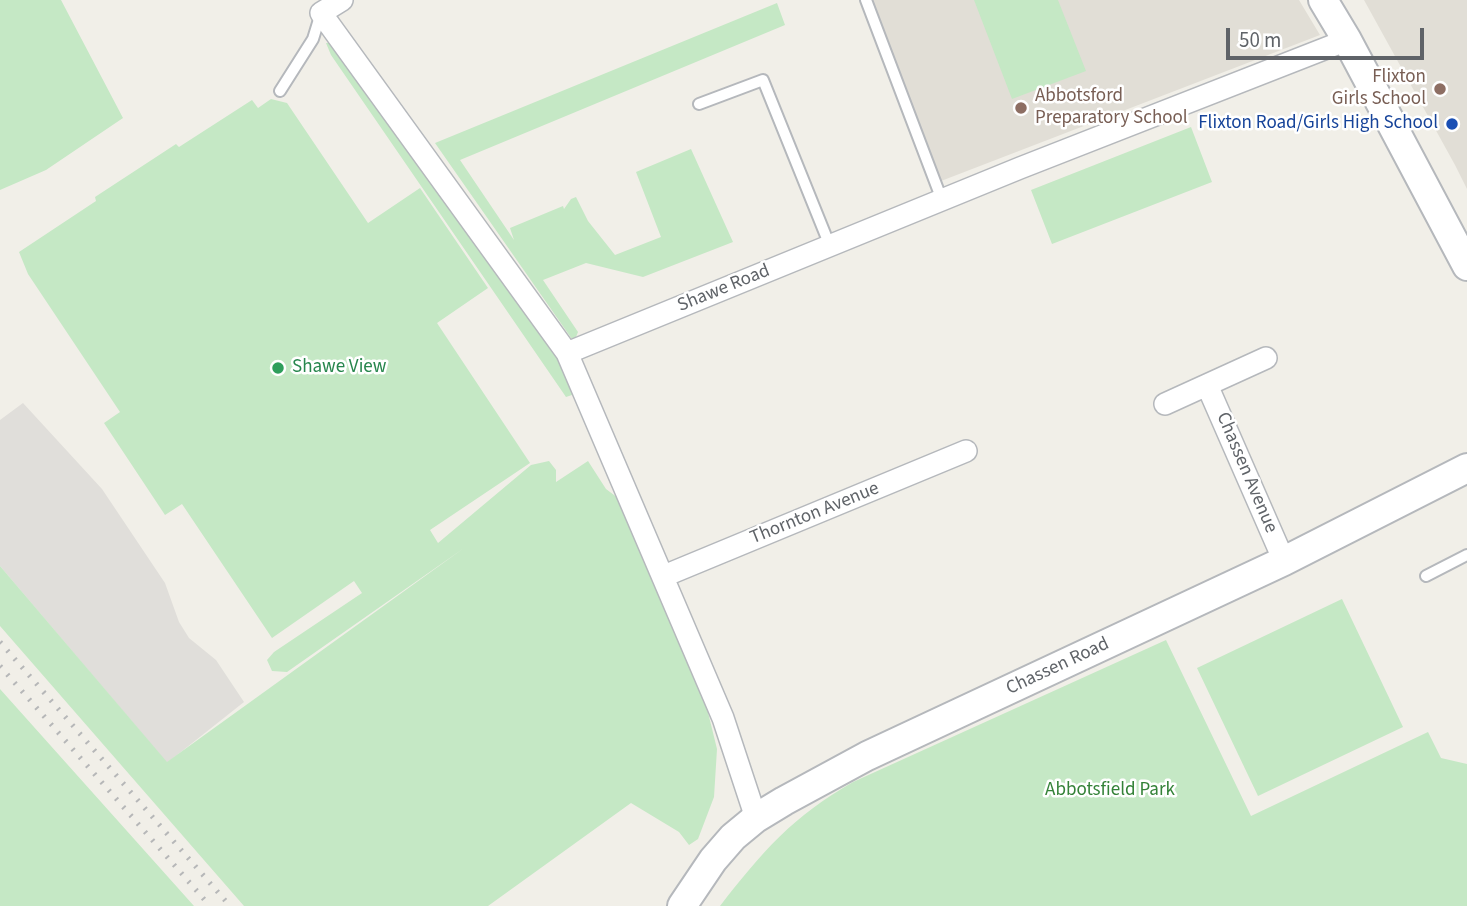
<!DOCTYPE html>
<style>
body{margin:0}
#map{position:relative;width:1467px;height:906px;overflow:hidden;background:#f1efe8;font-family:"Source Sans 3",sans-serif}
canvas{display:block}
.scale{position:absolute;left:1226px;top:28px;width:198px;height:32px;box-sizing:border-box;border:4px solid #5f6368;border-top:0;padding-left:9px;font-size:21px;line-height:24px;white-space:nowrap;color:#5f6368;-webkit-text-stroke:5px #fff;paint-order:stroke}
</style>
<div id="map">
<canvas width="1467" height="906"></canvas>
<div class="scale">50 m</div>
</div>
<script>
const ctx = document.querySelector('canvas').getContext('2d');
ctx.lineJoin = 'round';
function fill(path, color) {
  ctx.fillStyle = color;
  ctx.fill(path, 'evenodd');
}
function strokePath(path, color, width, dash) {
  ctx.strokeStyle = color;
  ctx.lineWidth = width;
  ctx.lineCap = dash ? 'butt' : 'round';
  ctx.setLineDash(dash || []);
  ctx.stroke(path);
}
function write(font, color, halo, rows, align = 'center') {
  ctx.font = font + ' "Source Sans 3",sans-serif';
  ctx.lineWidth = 5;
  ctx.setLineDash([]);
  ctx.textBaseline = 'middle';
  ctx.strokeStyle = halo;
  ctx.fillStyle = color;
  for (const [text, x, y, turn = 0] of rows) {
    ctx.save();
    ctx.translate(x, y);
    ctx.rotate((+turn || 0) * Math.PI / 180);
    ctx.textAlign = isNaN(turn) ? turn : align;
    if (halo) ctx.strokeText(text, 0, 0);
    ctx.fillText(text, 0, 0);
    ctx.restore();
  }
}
fill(new Path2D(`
 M23 403 102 489 165 583 179 622 189 638 216 660 244 702 167 763 0 566V420Z`), '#e0deda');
fill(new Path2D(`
 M871 0H1299L1320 35 941 181Z
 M1364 0H1467V189L1455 165Z`), '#e1ded6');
fill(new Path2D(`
 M0 0H61L123 118 46 170 0 190Z
 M974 0H1058L1086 71 1012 99Z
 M777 3 785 25 460 160 514 240 510 228 563 206 564 209 571 199 576 197 588 221 615 255 661 237 636 172 691 149 733 242 643 277 586 263 543 280 578 332 574 342 435 143Z
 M326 43H333L561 357 573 383 572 395 566 397 331 55Z
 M271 99 287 103 368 223 420 188 488 288 437 323 530 463 430 530 438 543 531 465 549 461 556 470V482L588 461 606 489 618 498 701 684 717 749 714 797 698 839 689 845 679 832 631 803 488 906H244L0 626V566L167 762 464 548 287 672 272 671 267 660 274 652 362 593 354 581 272 638 182 504 165 515 104 423 120 412 28 274 19 252 96 201 95 197 176 144 179 147 252 100 258 108Z
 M1191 127 1212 182 1052 244 1031 190Z
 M1342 599 1403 727 1258 796 1197 668Z
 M1166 640 1251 816 1428 732 1441 758 1467 764V906H720C762 852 793 816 853 782Z
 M0 689 194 906H0Z`), '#c5e8c5');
const service = new Path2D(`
 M866 0 942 200
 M280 91 313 39 321 13
 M699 104 763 80 830 246
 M1426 576 1467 555`);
const minor = new Path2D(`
 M342 0 321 13 567 353
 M1207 385 1284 561
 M1165 404 1266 358
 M664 576 966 451
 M756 818 723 718 567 353 1020 168 1347 40`);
const tertiary = new Path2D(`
 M1323 0 1347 40 1467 266
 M682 906 713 860 733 837 756 818 784 801 867 756 1284 561 1467 468`);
strokePath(service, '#b5b8bc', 14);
strokePath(minor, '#b5b8bc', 24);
strokePath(tertiary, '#b5b8bc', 32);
strokePath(service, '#fff', 10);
strokePath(minor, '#fff', 21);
strokePath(tertiary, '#fff', 28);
strokePath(new Path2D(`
 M0 642 230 906
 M0 666 210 906`), '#b6b7b8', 5, [2, 9]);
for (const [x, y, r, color] of [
 [1440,89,7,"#8d6e63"],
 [1021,108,7,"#8d6e63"],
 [1452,124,7,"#1a4fb4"],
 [278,368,7,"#2e9e5b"]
]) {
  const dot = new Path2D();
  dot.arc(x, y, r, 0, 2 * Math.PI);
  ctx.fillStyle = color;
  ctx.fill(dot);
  strokePath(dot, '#fff', 2.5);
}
write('19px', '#785e54', '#fff', [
 ["Flixton",1426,78],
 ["Girls School",1426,100],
 ["Abbotsford",1035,97,"left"],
 ["Preparatory School",1035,119,"left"]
], 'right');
write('19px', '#164399', '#fff', [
 ["Flixton Road/Girls High School",1438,124]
], 'right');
write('19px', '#5f6368', '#fff', [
 ["Shawe Road",724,289,-22],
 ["Chassen Avenue",1246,473,67],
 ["Thornton Avenue",815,514,-22],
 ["Chassen Road",1058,667,-25]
]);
write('19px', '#27864d', '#fff', [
 ["Shawe View",292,368]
], 'left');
write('19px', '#348238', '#fff', [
 ["Abbotsfield Park",1110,791]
]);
</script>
